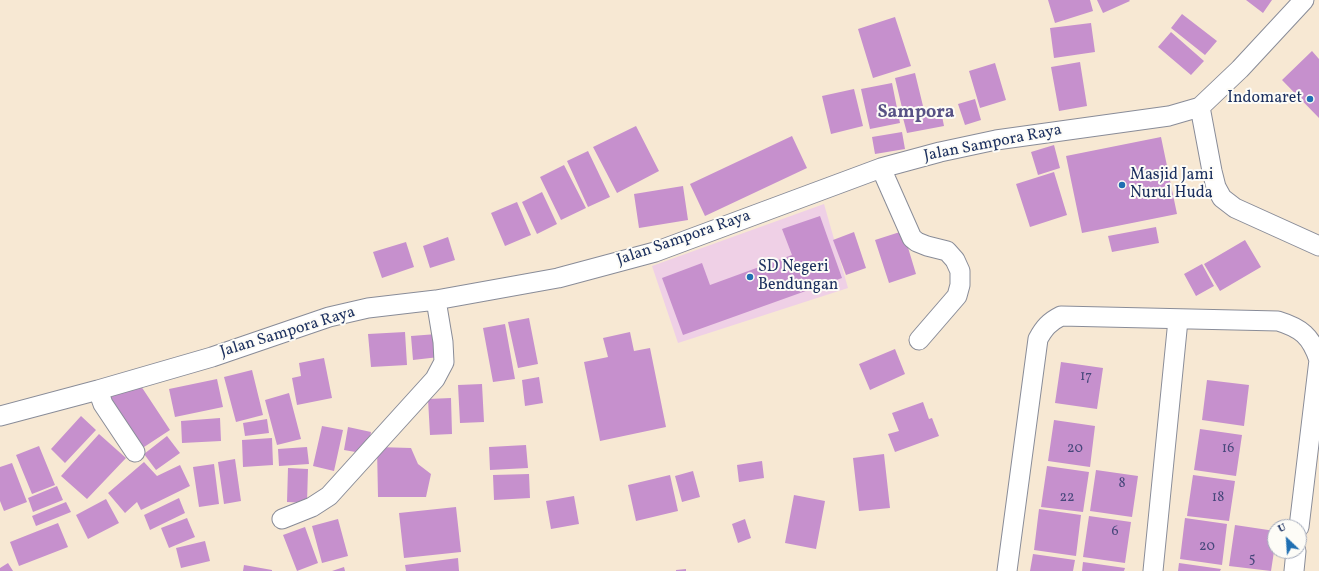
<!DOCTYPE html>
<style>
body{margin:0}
#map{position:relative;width:1319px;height:571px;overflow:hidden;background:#f7e8d3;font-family:Vollkorn,serif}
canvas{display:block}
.north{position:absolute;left:1267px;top:519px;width:40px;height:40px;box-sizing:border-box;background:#fdfcf7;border:1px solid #a3aaba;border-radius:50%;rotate:335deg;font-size:11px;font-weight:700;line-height:16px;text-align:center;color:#1b2f5e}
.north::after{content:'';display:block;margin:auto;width:14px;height:18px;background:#1f6fb2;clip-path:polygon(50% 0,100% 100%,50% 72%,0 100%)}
</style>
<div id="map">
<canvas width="1319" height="571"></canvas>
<div class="north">U</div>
</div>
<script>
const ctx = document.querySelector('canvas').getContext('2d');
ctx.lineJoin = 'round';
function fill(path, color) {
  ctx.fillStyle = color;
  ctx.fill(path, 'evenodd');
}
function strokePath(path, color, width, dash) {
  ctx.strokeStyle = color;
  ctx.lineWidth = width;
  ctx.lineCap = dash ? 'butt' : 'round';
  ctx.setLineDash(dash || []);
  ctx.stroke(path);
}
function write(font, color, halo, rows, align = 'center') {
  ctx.font = font + ' Vollkorn,serif';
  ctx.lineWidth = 4;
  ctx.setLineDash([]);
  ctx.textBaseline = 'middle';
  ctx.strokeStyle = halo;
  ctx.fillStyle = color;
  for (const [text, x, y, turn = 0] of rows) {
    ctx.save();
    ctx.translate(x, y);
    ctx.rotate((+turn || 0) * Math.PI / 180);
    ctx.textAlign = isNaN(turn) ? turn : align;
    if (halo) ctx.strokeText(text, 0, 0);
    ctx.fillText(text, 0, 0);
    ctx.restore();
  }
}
fill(new Path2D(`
 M824 204 848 288 678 343 652 266Z`), '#efd0e6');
fill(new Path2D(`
 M1048 0H1090L1093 11 1055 23Z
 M1097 0H1129L1130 1 1103 13Z
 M1246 0H1272L1263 13Z
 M1182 14 1217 41 1205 55 1171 28Z
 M895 17 911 66 873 78 858 29Z
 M1091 23 1095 52 1054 58 1050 28Z
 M1171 32 1204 61 1191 75 1158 47Z
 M1312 51 1319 59V118L1282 80Z
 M1080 62 1087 106 1059 111 1051 67Z
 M995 63 1006 100 980 108 969 71Z
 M915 73 923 106 903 112 895 78Z
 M892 83 900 123 870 129 861 89Z
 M854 89 863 126 831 134 822 96Z
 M975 99 981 120 965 125 958 104Z
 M941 111 944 126 907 133 903 118Z
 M636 126 659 171 617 193 593 147Z
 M902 132 905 149 875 154 872 137Z
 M792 136 807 168 705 216 690 184Z
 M1161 137 1177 214 1082 233 1066 156Z
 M1054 145 1060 168 1038 175 1031 152Z
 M588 151 610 197 588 207 567 161Z
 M564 165 586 208 561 220 540 177Z
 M1054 172 1067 215 1030 227 1016 184Z
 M683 186 688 220 639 228 634 194Z
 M542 192 557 224 537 234 522 202Z
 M517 202 531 235 505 246 491 213Z
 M820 216 842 278 683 335 662 278 702 263 710 285 792 255 782 229Z
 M1156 227 1159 243 1112 252 1108 236Z
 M903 231 916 274 889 283 875 240Z
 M854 232 866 268 846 275 833 240Z
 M448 237 455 260 430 268 423 246Z
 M1245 240 1261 267 1220 291 1204 264Z
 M406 242 414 267 382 278 373 252Z
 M1202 264 1214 286 1196 296 1184 274Z
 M529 318 538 364 518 368 508 322Z
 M505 324 515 379 493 382 483 328Z
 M405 332 407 365 371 367 368 334Z
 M630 332 634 351 650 348 666 427 600 441 584 362 608 357 603 338Z
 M437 334 439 357 413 360 411 336Z
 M895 349 905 374 870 390 859 364Z
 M324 358 332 398 297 405 292 378 301 376 299 363Z
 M1061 362 1103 368 1097 409 1055 403Z
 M252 370 263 415 236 422 224 377Z
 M539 377 543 403 525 406 522 380Z
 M217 379 223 407 175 417 169 389Z
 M137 380 170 430 141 449 108 399Z
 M1207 380 1249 385 1244 426 1202 420Z
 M482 384 484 422 460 423 458 385Z
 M289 393 301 439 277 445 265 400Z
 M451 398 452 434 430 435 428 399Z
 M923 402 929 419 932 418 939 436 895 452 888 434 899 431 892 413Z
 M81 416 96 430 65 463 51 449Z
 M220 418 221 441 182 443 181 421Z
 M267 419 269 433 245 436 243 423Z
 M1054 420 1095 426 1090 467 1048 461Z
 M322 426 343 430 334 471 313 466Z
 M348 427 371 432 367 454 344 450Z
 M1200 429 1242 435 1236 476 1194 470Z
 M99 434 126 458 87 499 61 476Z
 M167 436 180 453 156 470 144 454Z
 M272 438 273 465 243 467 242 440Z
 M526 445 528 468 490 470 489 447Z
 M39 446 55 485 32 494 16 455Z
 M307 447 309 464 279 466 278 449Z
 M377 447 411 448 418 464 431 474 426 497H378Z
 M884 454 890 508 859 511 853 458Z
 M235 459 241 501 224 504 218 462Z
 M762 461 764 478 739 482 737 465Z
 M144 462 157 476 180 465 190 486 141 510 137 502 125 513 108 493Z
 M12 463 27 502 4 511 0 501V467Z
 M214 464 219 504 199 507 193 467Z
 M1047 466 1089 472 1083 512 1041 507Z
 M288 468 308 469 307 503 287 502Z
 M1096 470 1138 476 1132 517 1090 511Z
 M693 471 700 497 682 502 675 476Z
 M529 474 530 498 494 500 493 475Z
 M670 475 678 511 636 521 628 485Z
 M1193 475 1235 481 1229 521 1187 516Z
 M57 486 63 500 33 512 28 498Z
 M794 495 825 501 816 549 785 543Z
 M574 496 579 524 551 529 546 501Z
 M179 498 185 513 150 530 144 515Z
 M106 499 119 523 88 539 76 515Z
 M66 502 71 512 36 526 32 516Z
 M456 507 461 552 404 558 399 513Z
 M1039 509 1081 515 1076 556 1034 550Z
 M1089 516 1131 522 1125 563 1083 557Z
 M187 518 195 537 169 548 161 528Z
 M1185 518 1227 524 1222 565 1180 559Z
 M338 519 348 556 322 563 312 526Z
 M745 519 751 538 738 543 732 524Z
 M58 523 68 547 19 566 10 542Z
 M1235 525 1275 531V545L1271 571 1229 566Z
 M305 527 318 563 297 571 283 535Z
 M205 541 210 561 181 568 176 548Z
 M1033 554 1075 560 1073 571H1030Z
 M458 558 459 571H406L405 565Z
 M1083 562 1125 568 1124 571H1082Z
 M8 563 13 571H0V568Z
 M1179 563 1221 569 1220 571H1178Z
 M244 565 272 570V571H243Z
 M344 567 345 571H332Z
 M686 569V571H676V570Z`), '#c690cd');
const minor = new Path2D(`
 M1200 107 1212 171 1216 187 1222 198 1235 208 1319 246
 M881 168 912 238 917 242 927 246 947 251 955 260 960 271V285L957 296 919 340
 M98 390 103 404 135 452
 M0 416 98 390 212 357 329 317 368 308 436 300 558 278 655 252 881 168 940 152 996 140 1169 116 1200 107 1240 69 1304 0
 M282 519 312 507 329 496 435 379 444 362 443 342 436 300
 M1007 571 1038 339C1044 328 1049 322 1061 316L1278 321C1301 328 1311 336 1319 360L1299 527
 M1153 571 1178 320
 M1294 571 1296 551`);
strokePath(minor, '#898c98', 21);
strokePath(minor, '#fff', 19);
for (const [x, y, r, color] of [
 [1310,99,4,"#1f6fb2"],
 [1122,185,4,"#1f6fb2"],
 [750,277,4,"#1f6fb2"]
]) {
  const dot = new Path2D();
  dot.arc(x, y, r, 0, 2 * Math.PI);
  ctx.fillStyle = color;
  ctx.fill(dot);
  strokePath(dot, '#fdfcf7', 1.5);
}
write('14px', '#46477a', null, [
 ["17",1086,377],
 ["20",1075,449],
 ["16",1228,449],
 ["8",1122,484],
 ["22",1067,498],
 ["18",1218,498],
 ["6",1115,532],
 ["20",1207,547],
 ["5",1252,559]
]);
write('16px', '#1b2f5e', '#fdfcf7', [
 ["Indomaret",1302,99,"right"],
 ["Masjid Jami",1130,176],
 ["Nurul Huda",1130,194],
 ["SD Negeri",758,268],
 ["Bendungan",758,286]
], 'left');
write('16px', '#1b2f5e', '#fdfcf7', [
 ["Jalan Sampora Raya",993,144,-11],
 ["Jalan Sampora Raya",684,239,-19],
 ["Jalan Sampora Raya",288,333,-17]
]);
write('bold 18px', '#575185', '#fdfcf7', [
 ["Sampora",916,114]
]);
</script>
